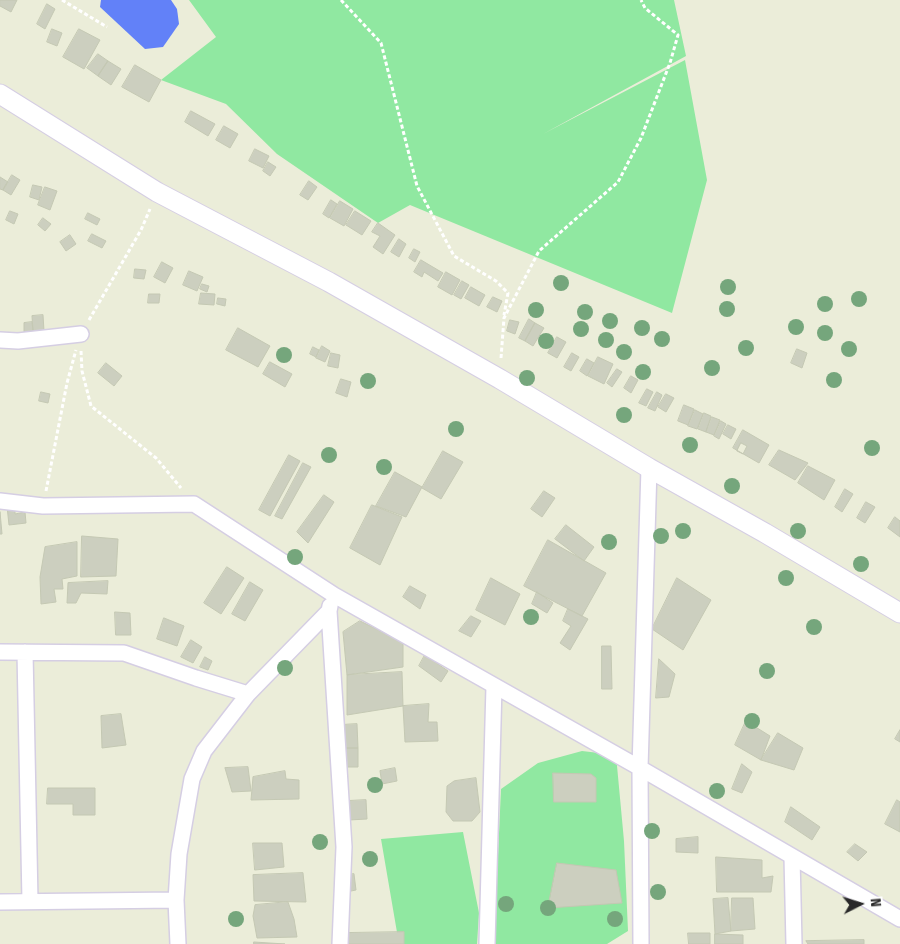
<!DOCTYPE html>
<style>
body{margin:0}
#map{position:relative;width:900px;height:944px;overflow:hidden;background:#ebedd9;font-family:"Fira Sans Condensed",sans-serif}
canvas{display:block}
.north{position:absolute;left:835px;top:879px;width:50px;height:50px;-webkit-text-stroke:4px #fff;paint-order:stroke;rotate:85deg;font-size:14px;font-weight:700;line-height:20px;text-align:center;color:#292929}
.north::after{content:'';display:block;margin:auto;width:18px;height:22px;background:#292929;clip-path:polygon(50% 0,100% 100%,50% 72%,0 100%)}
</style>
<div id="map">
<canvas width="900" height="944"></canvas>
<div class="north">N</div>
</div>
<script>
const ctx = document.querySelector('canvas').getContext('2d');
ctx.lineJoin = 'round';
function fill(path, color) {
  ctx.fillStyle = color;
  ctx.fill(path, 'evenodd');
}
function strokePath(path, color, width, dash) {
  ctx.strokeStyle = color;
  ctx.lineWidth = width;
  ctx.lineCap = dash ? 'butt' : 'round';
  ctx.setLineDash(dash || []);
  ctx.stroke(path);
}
fill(new Path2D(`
 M189 0H674L686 56 543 134 685 60 707 180 672 313 410 205 378 223 277 154 226 104 161 80 216 37Z
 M582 751 616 755 624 841 628 931 607 944H494L501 789 538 763Z
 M463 832 479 913 477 944H399L381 839Z`), '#90e8a1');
fill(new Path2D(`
 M101 0H171L177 9 179 24 163 47 145 49 100 7Z`), '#6281f8');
const building = new Path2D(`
 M0 0H17L11 12 0 6Z
 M47 4 55 9 45 29 37 24Z
 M52 29 62 33 57 46 47 42Z
 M79 29 100 40 84 69 63 57Z
 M98 54 108 61 98 76 87 68Z
 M108 61 121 69 111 85 98 76Z
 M135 65 161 80 149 102 122 87Z
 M191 111 215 124 208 136 185 122Z
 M224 126 238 134 230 148 216 140Z
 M255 149 269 156 263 168 249 161Z
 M268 162 276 167 270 176 263 171Z
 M12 175 20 180 11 195 3 190Z
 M0 177 8 182 3 190 0 189Z
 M309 181 317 187 308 200 300 195Z
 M33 185 42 187 39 200 30 197Z
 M45 187 57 191 50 210 38 205Z
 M331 200 337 204 329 218 323 214Z
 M340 201 353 209 344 226 330 218Z
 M10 211 18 214 14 224 6 220Z
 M355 211 371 221 362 235 346 225Z
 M88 213 100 219 97 225 85 219Z
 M43 218 51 224 45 231 38 225Z
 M378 223 395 235 383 254 373 247 380 236 372 232Z
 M92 234 106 241 102 248 88 241Z
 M70 235 76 244 66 251 60 242Z
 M399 239 406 244 399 257 391 252Z
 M414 249 420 252 415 262 409 258Z
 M421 260 443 273 438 281 424 272 422 277 414 272Z
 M162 262 173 268 165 283 154 277Z
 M135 269 146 270 144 279 134 278Z
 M189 271 203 277 197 291 183 285Z
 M446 272 460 280 452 295 438 287Z
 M462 281 469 285 461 299 454 295Z
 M202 284 209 286 207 292 200 289Z
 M471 287 485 295 479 306 465 298Z
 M201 293 215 294 214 305 199 304Z
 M149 294H160L159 303H148Z
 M493 297 502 301 497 312 487 307Z
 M218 298 226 299 225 306 217 304Z
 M43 315 44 331H33L32 316Z
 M529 319 535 323 525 341 519 338Z
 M510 320 519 322 515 334 507 331Z
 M32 322 33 331 24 332V323Z
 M535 323 544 328 533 346 525 341Z
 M238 328 270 346 258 367 226 350Z
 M557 337 566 342 557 358 548 353Z
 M322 346 330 351 325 362 316 358Z
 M313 347 319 350 316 357 310 354Z
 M797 349 807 353 802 368 791 363Z
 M331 353 340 355 338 368 328 366Z
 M572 353 579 357 571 371 564 367Z
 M598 357 613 364 604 384 588 376Z
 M587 359 594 363 587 376 580 371Z
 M270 362 292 374 285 387 263 374Z
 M106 363 122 376 114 386 98 373Z
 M617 369 622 372 612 387 607 383Z
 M631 376 638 380 631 393 624 388Z
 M341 379 351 382 347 397 336 393Z
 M647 389 653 392 646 406 639 403Z
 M41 392 50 394 48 403 39 401Z
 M657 392 662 395 655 411 648 408Z
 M666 394 674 398 666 412 658 407Z
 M684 405 694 409 688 425 678 421Z
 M695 410 703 414 697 429 688 426Z
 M704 413 711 416 706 432 698 429Z
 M712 417 720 420 714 435 706 432Z
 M721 421 726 424 719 439 714 436Z
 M728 425 736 429 731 439 723 434Z
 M743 430 769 445 759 463 733 448Z
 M741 443 747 446 743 454 737 451Z
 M779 450 808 463 795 480 769 465Z
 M443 451 463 462 441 499 422 488Z
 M289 455 300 461 270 516 259 510Z
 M303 463 311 467 282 519 275 516Z
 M808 466 835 480 824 500 798 483Z
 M395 472 422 487 406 517 376 506Z
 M845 489 853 494 842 512 835 507Z
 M544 491 555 498 542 517 531 509Z
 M324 495 334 502 308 543 297 532Z
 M866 502 875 507 865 523 857 518Z
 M15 505V514L25 512 26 523 9 525 7 506Z
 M372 505 402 517 380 565 350 548Z
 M0 512 2 534H0Z
 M895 517 900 521V537L888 528Z
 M566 525 594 547 584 561 555 539Z
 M82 536 118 539 116 576 81 577Z
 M548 540 606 573 582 616 524 586Z
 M77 542V576L62 579 63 589H54L56 602 41 604 40 577 45 547Z
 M227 567 244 578 221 614 204 603Z
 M491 578 520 594 505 625 476 610Z
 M677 578 711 600 683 650 652 629Z
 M108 581 107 594 81 593 76 603H67L68 583Z
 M250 582 263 590 245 621 232 614Z
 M410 586 426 595 420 609 403 597Z
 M537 592 553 603 547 613 532 604Z
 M568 609 588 619 570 650 560 643 571 626 563 621Z
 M115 612 130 613 131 635H116Z
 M471 616 481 621 471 637 459 631Z
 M164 618 184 626 177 646 157 639Z
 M360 621 403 642V667L347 675 343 632Z
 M191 640 202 647 193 663 181 657Z
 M602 646H611L612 689H602Z
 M425 655 448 671 441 682 419 666Z
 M205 657 212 661 208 670 200 667Z
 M659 659 675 674 669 697 656 698Z
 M402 672 403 706 347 715V675Z
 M429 704 428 722H437L438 741 405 742 403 706Z
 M121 714 126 745 102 748 101 716Z
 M746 721 770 736 761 760 735 745Z
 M357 724 358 748H344L341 725Z
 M900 730V742L895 739Z
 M778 733 803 748 794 770 761 760Z
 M344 748H358V767H344Z
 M742 764 752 772 742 793 732 789Z
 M248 767 251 791 232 792 225 768Z
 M395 768 397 781 382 784 380 771Z
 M285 771 286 779 299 780V799L251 800 253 777Z
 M553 773 591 774 596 778V802H554Z
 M476 778 480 812 472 821H453L446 812 447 786 454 781Z
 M48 788H95V815H73V804H47Z
 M366 800 367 819 349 820 348 801Z
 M897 800 900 802V832L885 824Z
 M791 807 820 827 812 840 785 822Z
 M698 837V853L676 852V839Z
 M253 843H282L284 867 255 870Z
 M855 844 867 852 858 861 847 852Z
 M716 857 762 860V878L773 876 771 892H717Z
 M557 863 616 870 622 903 548 908Z
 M303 873 306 902 254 901 253 875Z
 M354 874 356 890 346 892 347 875Z
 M728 898 731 931 715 934 713 899Z
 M732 898H753L755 929 731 931Z
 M288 902 294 919 297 937 257 938 253 916 255 905Z
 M404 932V944H347L346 933Z
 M688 933H710V944H689Z
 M715 934 743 935V944H715Z
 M864 940V944H808L806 941Z
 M254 942 285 944H254Z`);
fill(building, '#cccfbf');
strokePath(building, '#c4c8b3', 1);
const minor = new Path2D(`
 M0 340 18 341 81 334
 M0 501 43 506 194 504 334 595 640 768 900 919
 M330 606 329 611 344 847 340 944
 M0 652 124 653 196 678 248 694
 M25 652 30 901
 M792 857 794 944
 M0 902 176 900
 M178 944 176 900 179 854 192 779 204 751 248 694 329 611
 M487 944 494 686
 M641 944 640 768 649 468`);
const tertiary = new Path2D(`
 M0 94 157 192 329 282 500 379 649 468 765 533 900 613`);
strokePath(minor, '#d5cee3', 18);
strokePath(tertiary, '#d5cee3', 21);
strokePath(new Path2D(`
 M62 0 107 27
 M341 0 381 43 417 186 454 256 496 281 508 293 504 315
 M89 320 141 230 150 209
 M81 351 82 371 91 406 156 458 181 488
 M501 358 504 318 539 251 618 182 641 138 670 63 678 35 645 8 641 0
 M46 491 67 383 76 350`), '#fff', 3, [4, 2.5]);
strokePath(minor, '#fff', 15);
strokePath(tertiary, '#fff', 19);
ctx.fillStyle = '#75a67c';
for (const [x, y] of [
 [561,283],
 [728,287],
 [859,299],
 [825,304],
 [727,309],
 [536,310],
 [585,312],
 [610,321],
 [796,327],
 [642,328],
 [581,329],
 [825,333],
 [662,339],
 [606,340],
 [546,341],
 [746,348],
 [849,349],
 [624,352],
 [284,355],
 [712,368],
 [643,372],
 [527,378],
 [834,380],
 [368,381],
 [624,415],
 [456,429],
 [690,445],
 [872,448],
 [329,455],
 [384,467],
 [732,486],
 [683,531],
 [798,531],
 [661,536],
 [609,542],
 [295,557],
 [861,564],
 [786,578],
 [531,617],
 [814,627],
 [285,668],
 [767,671],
 [752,721],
 [375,785],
 [717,791],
 [652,831],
 [320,842],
 [370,859],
 [658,892],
 [506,904],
 [548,908],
 [236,919],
 [615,919]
]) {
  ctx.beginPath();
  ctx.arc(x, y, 8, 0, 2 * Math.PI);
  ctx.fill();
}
</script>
